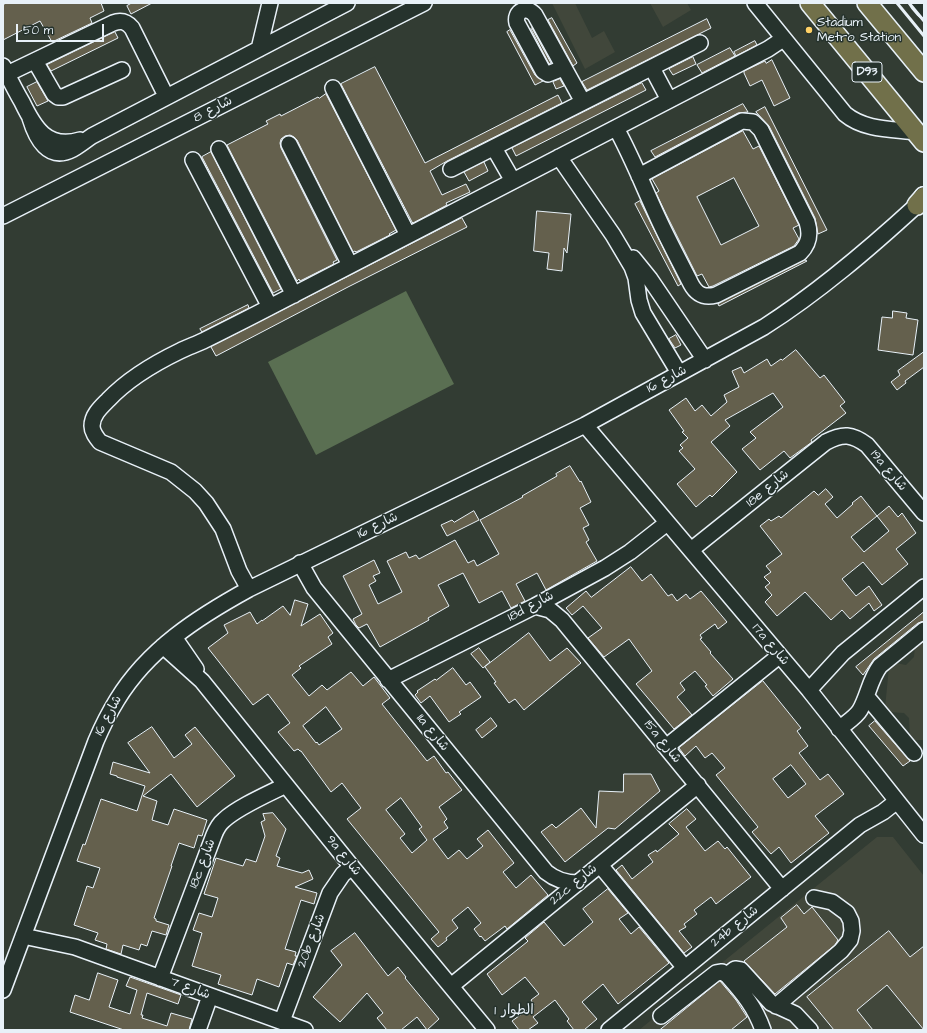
<!DOCTYPE html>
<meta charset="utf-8">
<style>
body{margin:0}
#map{position:relative;width:927px;height:1033px;overflow:hidden;background:#323c33;font-family:"Architects Daughter",sans-serif}
canvas{display:block}
.frame{position:absolute;inset:0;border:4px solid #e8f1f8;pointer-events:none}
.scale{position:absolute;left:16px;top:24px;width:88px;height:18px;box-sizing:border-box;border:2px solid #e8f1f8;border-top:0;padding-left:5px;font-size:12px;line-height:14px;white-space:nowrap;color:#e8f1f8;-webkit-text-stroke:3px #26332d;paint-order:stroke}
</style>
<div id="map">
<canvas width="927" height="1033"></canvas>
<div class="frame"></div>
<div class="scale">50 m</div>
</div>
<script>
const ctx = document.querySelector('canvas').getContext('2d');
ctx.lineJoin = 'round';
function fill(path, color) {
  ctx.fillStyle = color;
  ctx.fill(path, 'evenodd');
}
function strokePath(path, color, width, dash) {
  ctx.strokeStyle = color;
  ctx.lineWidth = width;
  ctx.lineCap = dash ? 'butt' : 'round';
  ctx.setLineDash(dash || []);
  ctx.stroke(path);
}
function write(font, color, halo, rows, align = 'center') {
  ctx.font = font + ' "Architects Daughter","Playpen Sans Arabic",sans-serif';
  ctx.lineWidth = 3;
  ctx.setLineDash([]);
  ctx.textBaseline = 'middle';
  ctx.strokeStyle = halo;
  ctx.fillStyle = color;
  for (const [text, x, y, turn = 0] of rows) {
    ctx.save();
    ctx.translate(x, y);
    ctx.rotate((+turn || 0) * Math.PI / 180);
    ctx.textAlign = isNaN(turn) ? turn : align;
    if (halo) ctx.strokeText(text, 0, 0);
    ctx.fillText(text, 0, 0);
    ctx.restore();
  }
}
fill(new Path2D(`
 M552 3H575L592 38 604 31 615 52 585 69Z
 M650 3H687L691 10 663 27Z
 M919 642 924 643V740H910L909 718 904 713 889 712 885 708 889 667 895 663 906 665 914 657 915 645Z
 M877 837H893L924 876V1030H639Z`), '#41473b');
fill(new Path2D(`
 M406 291 454 384 316 455 268 362Z`), '#5a6f52');
const building = new Path2D(`
 M7 3H101L104 11 90 18 92 23 52 42 40 21 3 40V5Z
 M132 3H152L131 14 127 6Z
 M552 18 577 63 573 66 548 20Z
 M707 19 711 28 587 90 582 82Z
 M532 28 551 63 549 64 531 29Z
 M510 30 535 75 543 81 535 85 507 32Z
 M115 32 118 38 51 71 47 65Z
 M755 41 757 45 736 56 734 52Z
 M730 48 735 56 702 73 697 65Z
 M693 57 696 64 673 75 669 69Z
 M772 60 790 98 774 106 762 80 750 86 744 73V71L765 61 766 63Z
 M375 67 425 163 558 95 562 103 447 161 430 171 442 195 466 184 470 192 446 203 447 205 413 223 412 222 341 84Z
 M560 79 564 86 556 89 553 82Z
 M37 82 48 101 37 106 27 87Z
 M642 83 646 90 516 156 512 148Z
 M326 94 396 230 389 234 390 235 356 252 355 251 353 252 297 140 294 137 290 135 285 136 281 139 280 143 281 148 337 260 333 262 334 264 300 281 299 279 297 281 227 145 268 124 266 121 280 114 281 116 318 97 319 98Z
 M743 104 748 112 738 113 655 157 651 151Z
 M765 107 827 230 818 234 815 218 769 126 756 112Z
 M743 131 753 149 759 146 799 225 793 228 799 239 794 246 713 286 709 287 702 274 697 276 666 214 656 193 659 191 652 179ZM734 178 759 226 721 245 697 197Z
 M211 152 281 289 273 293 202 157Z
 M484 162 488 171 469 181 464 172Z
 M640 201 681 284 678 286 635 204Z
 M537 211 571 214 567 253 564 248 562 271 547 269 549 253 534 251Z
 M462 218 467 227 348 287 216 356 211 347Z
 M805 260 807 261 719 306 718 304Z
 M248 305 249 308 202 332 200 329Z
 M893 311 907 313 906 318 918 320 913 355 878 350 882 317 892 318Z
 M676 335 681 345 675 348 669 339Z
 M796 350 820 378 824 375 845 402 840 406 846 413 811 440 812 442 790 458 784 451 760 470 742 449 756 438 750 432 783 407 773 393 725 420 730 426 711 442 737 472 712 497 710 495 696 507 677 484 695 469 679 451 683 448 680 445 688 438 682 432 684 431 669 410 686 398 695 411 702 405 711 416 727 402 724 395 739 387 732 371 741 367 744 373 767 359 771 366 781 359 782 360Z
 M924 352V367L905 381 906 383 897 390 891 382 900 375 898 371Z
 M570 466 580 482 581 481 591 502 580 508 589 525 583 528 589 540 586 542 597 561 546 590 537 573 516 584 525 601 511 608 502 591 479 603 463 573 438 585 449 606 428 618 429 620 380 647 367 624 359 628 356 625 353 619 362 614 343 576 374 560 380 573 373 576 376 581 369 585 378 604 402 592 387 561 406 552 409 558 416 555 419 559 455 540 468 563 474 560 477 566 499 554 480 520 523 497 522 496 557 476 556 474Z
 M826 489 833 497 825 504 837 518 853 504 852 503 861 496 877 516 851 537 864 552 889 531 877 516 889 506 898 517 902 513 916 533 896 549 908 564 882 585 863 562 842 579 856 596 869 586 882 605 874 611 869 603 850 619 842 610 831 620 805 592 777 616 765 602 772 595 765 587 770 583 764 577 771 572 766 566 782 554 760 526 769 519 771 521 779 516 781 518 814 491 818 495Z
 M474 511 479 520 447 536 441 525 452 520 454 522Z
 M631 567 642 581 651 574 668 596 672 594 677 601 686 594 690 599 701 591 727 622 718 629 715 624 700 635 702 638 700 639 711 652 710 653 733 679 713 696 705 686 707 685 695 671 680 683 685 690 677 697 692 715 674 729 636 684 652 671 629 639 604 657 588 638 602 628 583 606 572 615 566 608 586 591 591 597Z
 M295 600 308 604 301 626 320 614 333 633 328 637 332 644 299 666 301 668 292 675 309 696 322 685 327 690 351 672 363 686 374 677 390 698 382 704 427 761 434 756 446 773 448 772 462 790 439 807 447 819 444 822 448 828 433 839 448 859 459 850 467 859 483 846 477 839 488 830 514 863 503 872 516 888 531 875 548 895 507 929 505 926 485 941 481 936 480 937 474 929 481 923 468 907 452 920 458 928 446 938 447 940 438 947 431 939 439 932 347 819 361 808 342 783 331 792 301 751H300L298 749 294 751 278 732 290 723 268 694 253 705 208 648 228 633 224 625 250 612 257 624 262 620V621L283 606 290 615ZM326 707 342 729 319 745 317 742 316 743 303 726ZM401 798 422 827 419 829 427 840 412 853 400 838 405 834 386 810Z
 M924 612V621L918 623 874 659 863 675 856 667Z
 M529 633 550 661 567 648 581 663 524 710 515 699 509 703 494 683 496 682 485 667Z
 M479 648 490 662 483 668 471 654Z
 M453 668 466 685 470 682 481 697 459 712 461 714 449 722 430 696 421 703 415 695 418 692 417 691 435 679 436 680Z
 M763 681 801 728 797 731 808 746 799 753 820 780 828 774 844 794 815 816 829 833 791 863 779 847 771 854 752 832 758 827 716 775 725 768 712 753 705 758 696 746 685 756 679 748ZM791 765 806 784 788 798 773 779Z
 M491 718 497 726 482 738 476 730Z
 M875 721 910 761 903 766 869 726Z
 M152 727 174 758 192 744 185 735 195 727 235 776 197 807 171 774 143 796 157 801 152 820 168 825 174 809 207 820 202 836 198 835 194 848 179 843 171 866H172L154 918 156 919V921L169 925 166 935 152 931 147 946 141 944 139 950 123 945 121 954 106 949 107 944 95 940 98 933 74 925 87 886 93 888 100 868 77 861 83 844 85 845 101 799 137 811 145 786 117 777V776L110 774 113 762 150 773 128 743Z
 M624 774H651L660 791 615 829 608 828 565 862 541 832 552 824 556 828 581 808 596 828 599 791 623 792Z
 M687 809 696 819 686 827 705 851 718 841 725 849 727 847 751 877 716 904 711 897 694 910 697 914 684 924 686 927 679 931 692 947 684 953 616 870 622 865 632 879 653 862 648 855 656 850 657 852 679 834 669 824Z
 M273 813 286 829 276 856 280 858 277 866 302 873 309 870 313 879 295 887 317 893 314 904 301 900 285 949 296 952 295 956H297L293 965 287 963 279 987 257 979 252 995 218 984 221 975 192 966 202 933 193 930 199 913 212 917 218 898 204 894 216 858 243 866 246 859 256 862 265 836 261 822 265 820 263 814Z
 M608 889 628 913 619 919 631 934 639 927 669 963 618 1004 603 984 582 1002 597 1019 584 1030H574L567 1021 569 1019 555 1000 533 1017 538 1023 528 1030H519L512 1021 534 1005 531 1000 539 994 525 977 502 995 487 974 527 942 528 941 525 938 544 922 564 946 593 922 583 909Z
 M797 905 804 914 812 907 838 940 835 945 775 994 744 961 787 927 781 918Z
 M889 931 910 957 924 946V1030L887 985 857 1010 873 1030H834L807 997Z
 M355 933 388 976 398 967 406 977 405 978 439 1019 427 1030 417 1017 401 1030H387L377 1018 383 1013 367 993 340 1022 313 997 342 965 331 951Z
 M98 973 118 980 109 1007 130 1014 137 990 126 986 130 977 181 995 178 1004 147 993 141 1015H143L142 1018 167 1026 171 1013 192 1019 189 1030H124L70 1012 75 995 89 1000Z
 M720 981 736 1000 747 1017 731 1030H660Z`);
fill(building, '#64604d');
strokePath(building, '#e8f1f8', 1);
const minor = new Path2D(`
 M755 3 845 114C864 130 891 129 916 132
 M918 3 924 10
 M259 49 270 3
 M35 61 54 94 58 97H63L122 70
 M3 66C9 78 15 90 22 102 34 127 47 150 80 140
 M563 68 548 74 543 71 517 23C514 11 527 5 535 15L583 102
 M652 68 669 100
 M7 74 113 23C121 20 126 21 132 28L166 96
 M333 88 408 235
 M30 118C36 138 48 162 73 149 80 145 86 140 92 136L347 3
 M616 128C632 157 644 188 658 218 668 240 680 262 691 284 697 295 704 298 716 295L800 253C809 244 811 235 807 222L761 130 753 122 742 121 639 176
 M289 144 350 265
 M494 148 513 181
 M219 149 294 295
 M559 157 613 235 632 267 636 278 639 300 643 313 679 373
 M193 160 270 307
 M451 169 700 43
 M3 216 424 3
 M633 258 650 279 705 360
 M585 425 809 690 924 835
 M691 550 826 442C843 433 852 434 867 445L924 513
 M300 563 314 588 546 872C556 880 565 883 578 883
 M249 589 239 571 223 529 206 503 195 491 171 472 100 442C96 437 92 432 92 426 92 415 101 407 108 400 128 379 153 364 180 351 188 347 197 344 205 340 227 329 249 318 270 307L768 49 783 39
 M535 606 550 610 562 620 782 889
 M174 637 196 669
 M163 646 202 681 352 867 487 1030
 M388 680 535 606 605 568 630 552 667 523
 M809 690 843 653 924 587
 M867 697 914 753
 M839 729C846 723 856 717 860 710 868 696 870 679 880 666L924 630
 M666 747 779 656
 M600 865 685 968
 M23 936 75 947 305 1030
 M727 975 735 969 741 970 771 1003 795 1014 810 1030
 M160 978 214 835C216 830 219 824 224 820 238 807 268 794 286 785
 M451 986 698 785
 M3 990 96 741C102 727 109 713 117 700 148 649 198 617 249 589L585 425 764 327C819 292 869 249 917 205L923 195
 M776 1006 841 951 850 940 852 931 851 921 847 913 832 902 814 898
 M661 1016 716 973 722 972 727 975C743 993 755 1007 763 1030
 M282 1021 330 893 343 874 352 867
 M198 1030 210 996
 M609 1030 860 825 883 812 897 801`);
const major = new Path2D(`
 M810 3 924 142
 M867 3 924 72
 M917 205 924 197`);
strokePath(minor, '#e8f1f8', 18);
strokePath(major, '#e8f1f8', 22);
strokePath(minor, '#26332d', 15);
strokePath(major, '#71704a', 19);
strokePath(new Path2D(`
 M897 3 924 36
 M909 3 924 21`), '#e8f1f8', 3);
for (const [x, y, r, color] of [
 [809,30,4,"#ffd166"]
]) {
  const dot = new Path2D();
  dot.arc(x, y, r, 0, 2 * Math.PI);
  ctx.fillStyle = color;
  ctx.fill(dot);
  strokePath(dot, '#26332d', 1.5);
}
for (const [x, y, w] of [
 [867,72,30]
]) {
  const box = new Path2D();
  box.roundRect(x - w / 2, y - 10, w, 20, 3);
  ctx.fillStyle = '#26332d';
  ctx.fill(box);
  strokePath(box, '#e8f1f8', 1);
}
write('bold 12px', '#e8f1f8', null, [
 ["D93",867,72]
]);
write('13px', '#e8f1f8', '#26332d', [
 ["Stadium",817,23],
 ["Metro Station",817,38]
], 'left');
write('13px', '#e8f1f8', '#26332d', [
 ["شارع 8",213,110,-27],
 ["شارع 16",667,380,-28],
 ["19a شارع",888,471,50],
 ["18e شارع",768,489,-39],
 ["شارع 16",378,526,-26],
 ["18d شارع",531,607,-28],
 ["17a شارع",770,645,50],
 ["شارع 16",109,716,-62],
 ["11a شارع",432,733,51],
 ["15a شارع",662,742,51],
 ["9a شارع",343,856,51],
 ["18c شارع",203,864,-69],
 ["22c شارع",574,885,-39],
 ["24b شارع",735,927,-39],
 ["20b شارع",312,941,-69],
 ["شارع 7",190,989,20]
]);
write('14px', '#e8f1f8', '#26332d', [
 ["الطوار 1",514,1011]
]);
</script>
